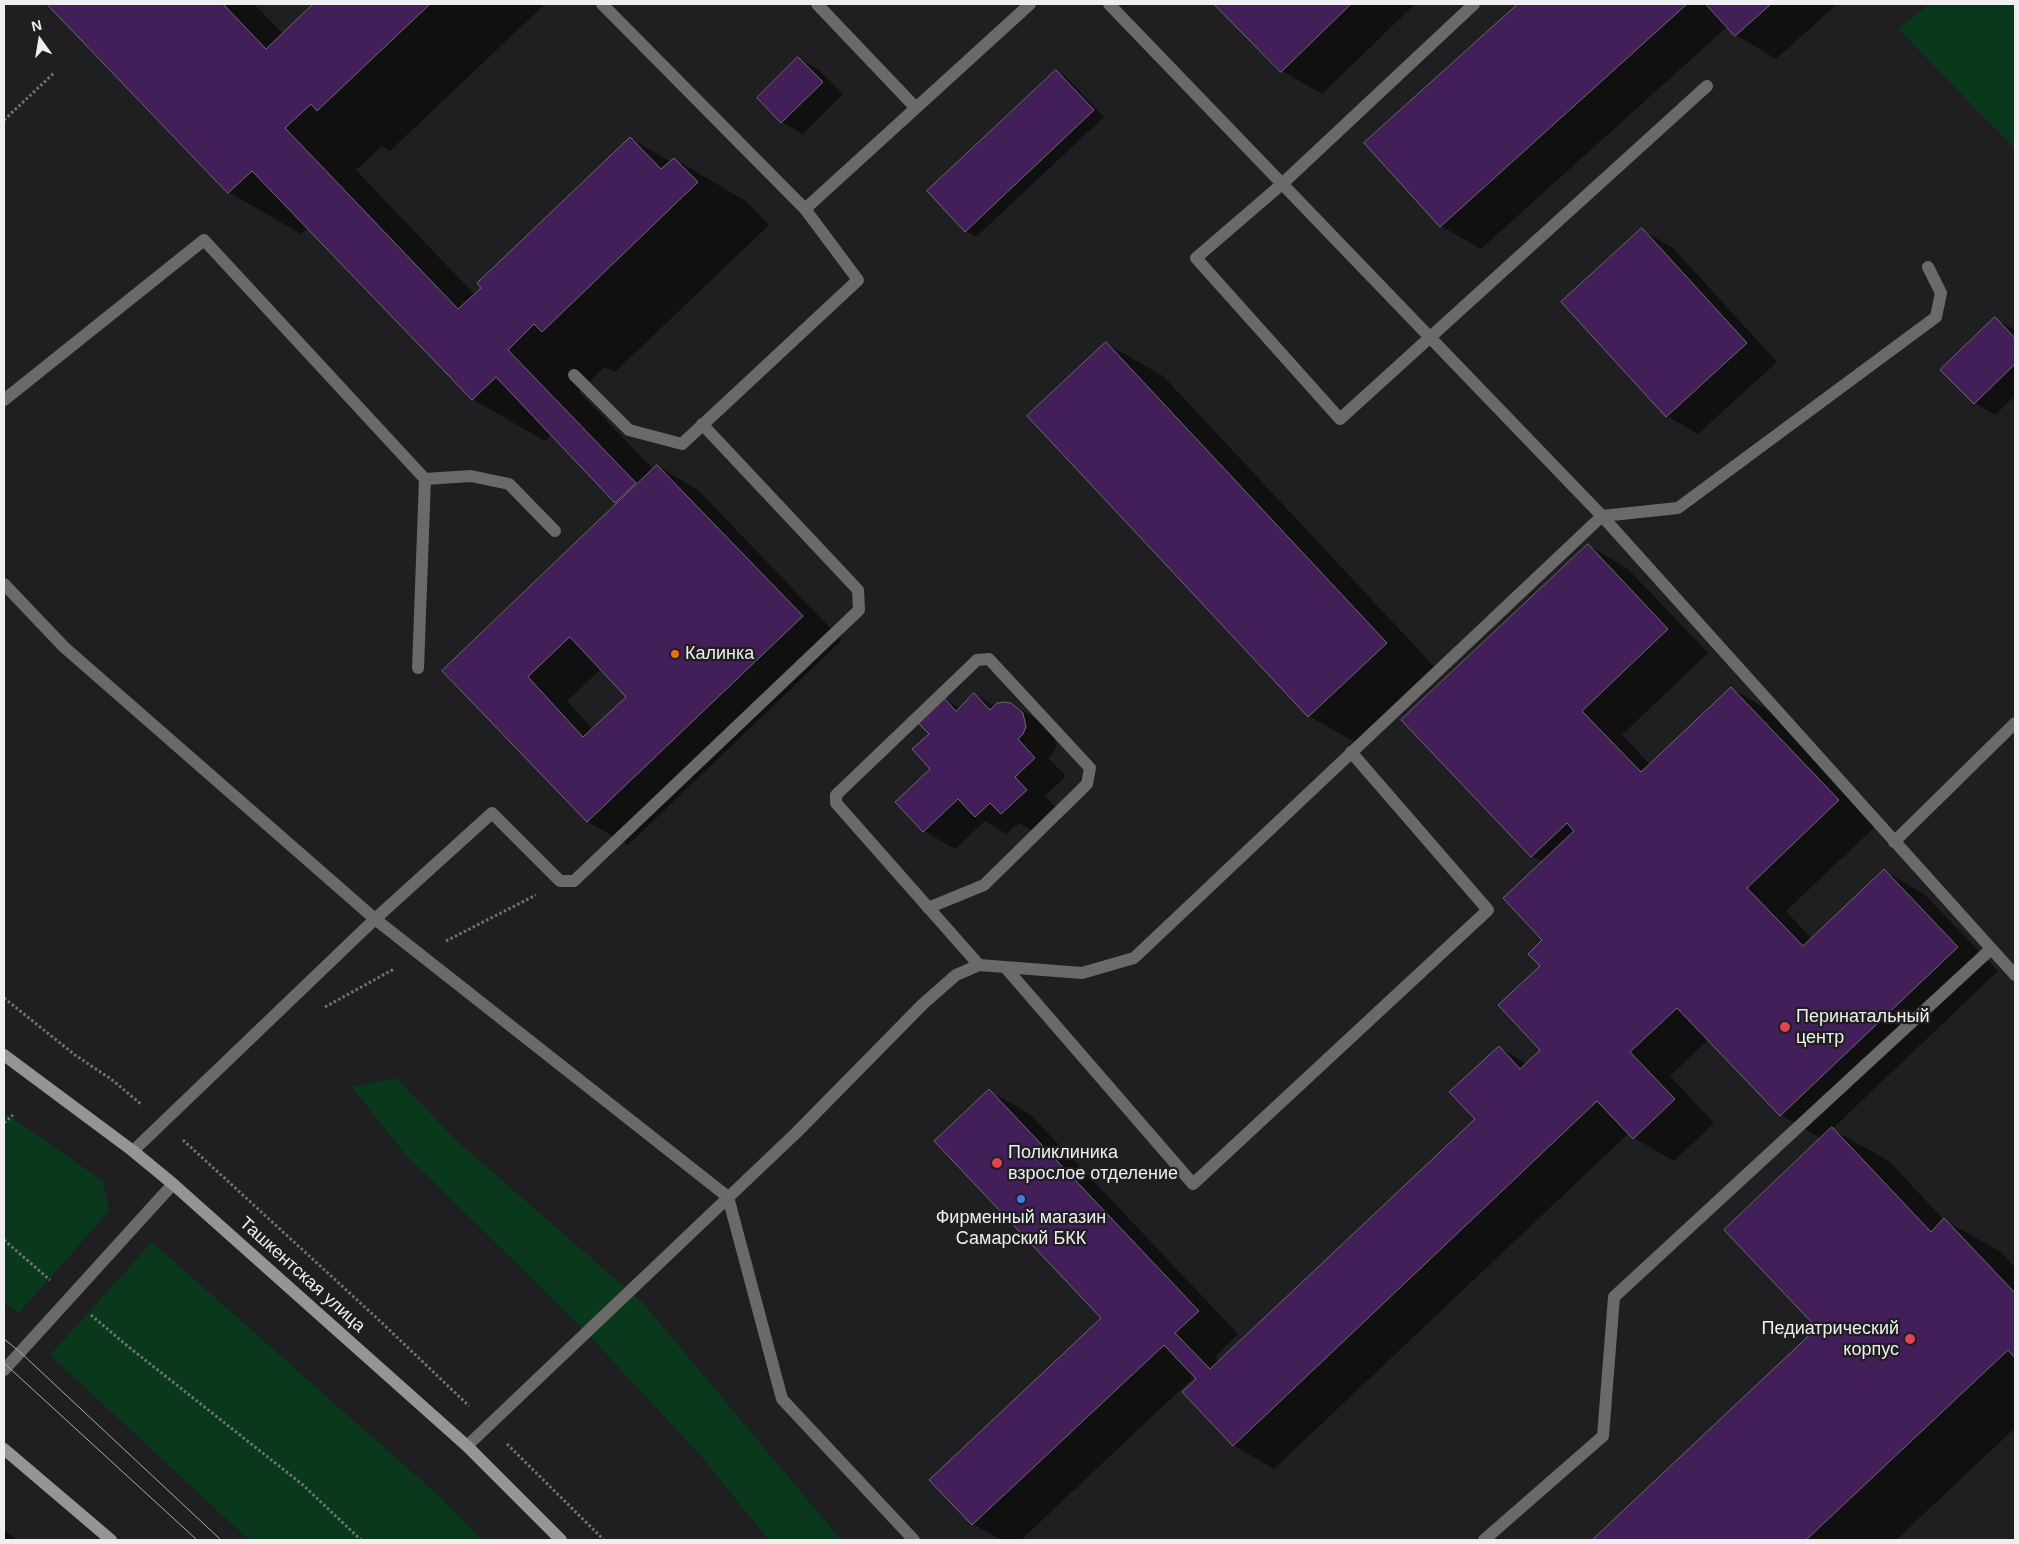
<!DOCTYPE html>
<meta charset="utf-8">
<style>
body{margin:0}
#map{position:relative;width:2019px;height:1544px;overflow:hidden;background:#1f1e21;font-family:Helvetica,sans-serif}
canvas{display:block}
.frame{position:absolute;inset:0;border:5px solid #efeff1;pointer-events:none}
.north{position:absolute;left:15px;top:15px;width:50px;height:50px;-webkit-text-stroke:4px #1f1e21;paint-order:stroke;rotate:347deg;font-size:14px;font-weight:700;line-height:20px;text-align:center;color:#efeff1}
.north::after{content:'';display:block;margin:auto;width:18px;height:22px;background:#efeff1;clip-path:polygon(50% 0,100% 100%,50% 72%,0 100%)}
</style>
<div id="map">
<canvas width="2019" height="1544"></canvas>
<div class="frame"></div>
<div class="north">N</div>
</div>
<script>
const ctx = document.querySelector('canvas').getContext('2d');
ctx.lineJoin = 'round';
function fill(path, color) {
  ctx.fillStyle = color;
  ctx.fill(path, 'evenodd');
}
function strokePath(path, color, width, dash) {
  ctx.strokeStyle = color;
  ctx.lineWidth = width;
  ctx.lineCap = dash ? 'butt' : 'round';
  ctx.setLineDash(dash || []);
  ctx.stroke(path);
}
function write(font, color, halo, rows, align = 'center') {
  ctx.font = font + ' Helvetica,sans-serif';
  ctx.lineWidth = 4.5;
  ctx.setLineDash([]);
  ctx.textBaseline = 'middle';
  ctx.strokeStyle = halo;
  ctx.fillStyle = color;
  for (const [text, x, y, turn = 0] of rows) {
    ctx.save();
    ctx.translate(x, y);
    ctx.rotate((+turn || 0) * Math.PI / 180);
    ctx.textAlign = isNaN(turn) ? turn : align;
    if (halo) ctx.strokeText(text, 0, 0);
    ctx.fillText(text, 0, 0);
    ctx.restore();
  }
}
fill(new Path2D(`
 M1929 4H2015V149L1898 29Z
 M396 1078 459 1143 643 1303 841 1540H769L700 1455 584 1330 406 1155 352 1087Z
 M4 1112 103 1181 109 1211 19 1313 4 1302Z
 M152 1242 439 1496 482 1540H249L50 1355Z`), '#09381d');
fill(new Path2D(`
 M48 4H254L283 34 315 4H545L390 151 382 146 356 170 475 295 630 138 671 162 674 159 746 201 769 225 615 372 605 367 579 392 654 470 657 466 698 490 842 640 628 845 588 822 443 671 619 503 552 434 545 441 472 399 308 228 301 234 229 192ZM601 669 628 697 593 729 567 701Z
 M1216 4H1415L1322 94 1282 71Z
 M1520 4H1837L1776 59 1736 35 1728 26 1481 249 1441 226 1365 143Z
 M798 58 819 70 843 94 803 134 782 122Z
 M1056 71 1066 77 1104 117 976 237 966 231 928 191Z
 M1642 230 1673 248 1777 362 1698 434 1667 416Z
 M1995 319 2015 330V396L1995 415 1975 403Z
 M1107 344 1163 376 1442 675 1365 748 1309 716Z
 M1588 545 1628 569 1708 653 1622 735 1650 764 1731 688 1771 712 1878 824 1786 911 1812 939 1884 871 1924 894 1998 971 1832 1129 1889 1161 1944 1220 2001 1252 2015 1268V1428L1896 1540H1594L1819 1328 1822 1139 1781 1115 1709 1039 1670 1076 1714 1123 1674 1161 1634 1138 1629 1133 1274 1469 1233 1445 1195 1376 1021 1540H1001L973 1524 931 1480 1103 1318 989 1091 1030 1114 1238 1334 1215 1357 1220 1362 1477 1119 1499 1047 1527 1064 1542 1050 1543 862 1532 856Z
 M974 694 995 706 1011 704 1043 723 1054 732 1056 746 1054 752 1048 758 1066 776 1045 796 1057 808 1033 831 1019 823 1006 834 985 821 955 849 924 831 897 802 932 769 931 734 944 699 960 708Z
 M4 1530 17 1540H4Z`), '#0007');
const building = new Path2D(`
 M47 4H223L266 49 313 4H430L317 111 311 104 285 128 458 309 481 288 477 283 630 137 661 169 674 158 698 182 542 332 534 324 508 350 636 483 615 503 496 377 472 400 252 171 228 193Z
 M1214 4H1351L1281 72Z
 M1518 4H1687L1440 227 1364 143Z
 M1706 4H1771L1735 36Z
 M798 57 823 82 781 123 757 98Z
 M1056 70 1094 110 965 232 927 191Z
 M1642 228 1747 343 1666 417 1561 302Z
 M1995 317 2015 338V364L1974 404 1940 370Z
 M1106 342 1387 643 1308 717 1027 416Z
 M657 465 803 616 587 822 442 671ZM570 637 626 697 583 737 528 677Z
 M1588 544 1668 629 1582 711 1641 772 1731 687 1839 800 1747 888 1803 946 1884 869 1958 947 1780 1116 1677 1008 1630 1052 1675 1099 1633 1139 1597 1101 1233 1446 1182 1392 1196 1379 1164 1345 972 1525 929 1480 1101 1318 934 1141 989 1089 1199 1311 1175 1333 1210 1369 1475 1119 1449 1092 1499 1046 1520 1069 1540 1050 1498 1005 1540 966 1528 954 1542 940 1503 898 1574 831 1567 823 1531 857 1401 720Z
 M974 693 990 710 997 703 1004 702 1011 703 1023 713 1026 727 1023 734 1018 739 1035 758 1015 777 1027 790 1001 814 990 803 975 817 958 799 923 832 895 802 930 769 912 749 929 734 917 722 943 697 956 711Z
 M1832 1127 1931 1232 1944 1218 2015 1293V1358L2008 1350 1806 1540H1592L1817 1328 1724 1230Z`);
fill(building, '#431f59');
strokePath(building, '#6d6b6e', 1);
strokePath(new Path2D(`
 M4 120 54 73
 M446 941 536 895
 M4 998 75 1055 111 1079 142 1105
 M325 1007 394 969
 M4 1123 13 1115
 M183 1140 380 1321 469 1406
 M4 1240 50 1280
 M91 1315 125 1344 303 1485 361 1540
 M507 1444 604 1540`), '#727274', 3, [2.5, 2.5]);
strokePath(new Path2D(`
 M602 4 805 209 1030 4
 M817 4 916 108
 M1109 4 1602 516 2015 975
 M1474 4 1282 184 1196 258 1340 419 1707 86
 M574 375 629 430 682 444 858 280 805 209
 M4 400 204 240 425 479 418 668
 M425 479 471 476 509 484 555 531
 M4 584 64 647 375 919 728 1197 782 1399 914 1540
 M1894 842 2015 723
 M928 908 984 885 1087 784 1090 768 989 659 977 660 836 795V803L979 965
 M1005 967 1193 1184 1488 910 1351 752
 M133 1151 375 919 492 813 560 881H574L859 610 858 590 702 424
 M467 1446 796 1133 923 1004 956 975 979 965 1082 973 1134 958 1602 516 1678 508 1936 317 1941 293 1928 267
 M1484 1540 1603 1436 1614 1297 1991 949`), '#6b696a', 12);
strokePath(new Path2D(`
 M4 1370 173 1184`), '#6b696a', 12);
strokePath(new Path2D(`
 M4 1055 133 1151 173 1184 467 1446 561 1540
 M4 1449 111 1540`), '#969495', 12);
strokePath(new Path2D(`
 M4 1339 20 1352 221 1540
 M4 1363 197 1540`), '#ababad', 1);
for (const [x, y, r, color] of [
 [675,654,5,"#e8710a"],
 [1785,1027,6,"#e0444e"],
 [997,1163,6,"#e0444e"],
 [1021,1199,5,"#3f7fe0"],
 [1910,1339,6,"#e0444e"]
]) {
  const dot = new Path2D();
  dot.arc(x, y, r, 0, 2 * Math.PI);
  ctx.fillStyle = color;
  ctx.fill(dot);
  strokePath(dot, '#1f1e21', 2);
}
write('18px', '#efeff1', '#1f1e21', [
 ["Калинка",685,654],
 ["Перинатальный",1796,1017],
 ["центр",1796,1038],
 ["Поликлиника",1008,1153],
 ["взрослое отделение",1008,1174],
 ["Фирменный магазин",1021,1218,"center"],
 ["Самарский БКК",1021,1239,"center"],
 ["Педиатрический",1899,1329,"right"],
 ["корпус",1899,1350,"right"]
], 'left');
write('18px', '#efeff1', '#1f1e21', [
 ["Ташкентская улица",302,1275,42]
]);
</script>
